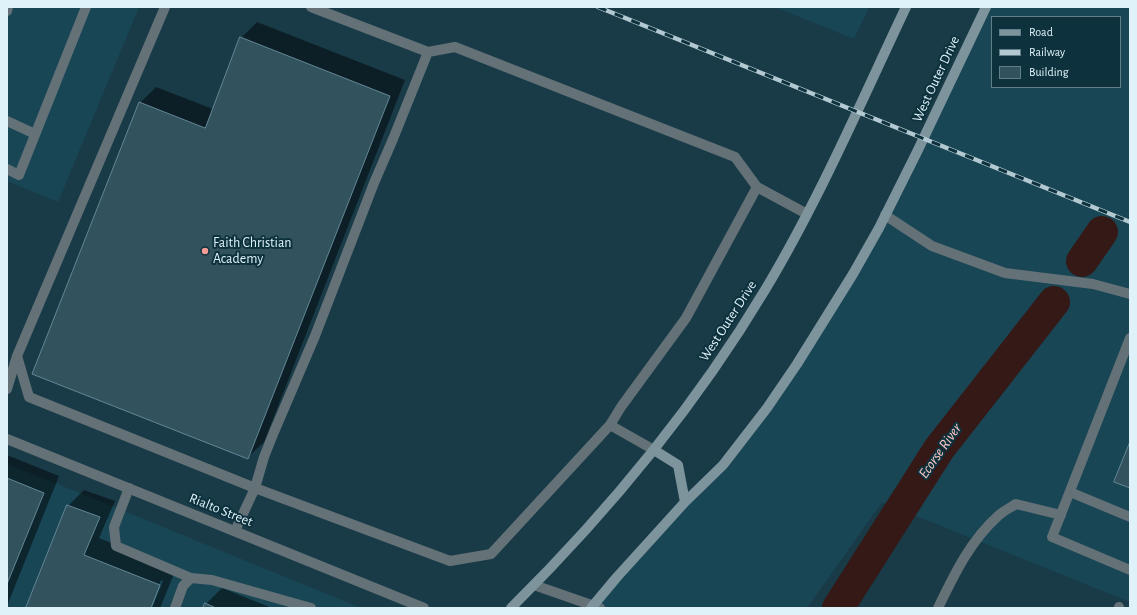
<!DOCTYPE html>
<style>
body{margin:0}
#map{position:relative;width:1137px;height:615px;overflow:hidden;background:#193b48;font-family:"Alegreya Sans",sans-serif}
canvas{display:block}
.frame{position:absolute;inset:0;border:8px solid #dff2fa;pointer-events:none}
.legend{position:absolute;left:991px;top:16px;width:130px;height:72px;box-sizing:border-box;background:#0d313d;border:1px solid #617e89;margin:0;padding:5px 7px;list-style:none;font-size:12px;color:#dff2fa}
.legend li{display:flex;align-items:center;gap:8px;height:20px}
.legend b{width:20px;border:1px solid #617e89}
</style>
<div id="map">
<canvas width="1137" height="615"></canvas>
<div class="frame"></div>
<ul class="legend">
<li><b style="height:5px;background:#7d949d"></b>Road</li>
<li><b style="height:5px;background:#b3c9d2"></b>Railway</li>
<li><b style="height:11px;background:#32525e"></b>Building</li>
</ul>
</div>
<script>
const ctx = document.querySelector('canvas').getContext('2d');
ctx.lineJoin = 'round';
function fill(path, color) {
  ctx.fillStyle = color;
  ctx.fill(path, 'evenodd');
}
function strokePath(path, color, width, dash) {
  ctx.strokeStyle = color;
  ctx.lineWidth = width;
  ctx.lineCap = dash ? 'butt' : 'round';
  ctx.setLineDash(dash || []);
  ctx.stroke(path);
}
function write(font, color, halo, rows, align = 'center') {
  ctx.font = font + ' "Alegreya Sans",sans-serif';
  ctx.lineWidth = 4;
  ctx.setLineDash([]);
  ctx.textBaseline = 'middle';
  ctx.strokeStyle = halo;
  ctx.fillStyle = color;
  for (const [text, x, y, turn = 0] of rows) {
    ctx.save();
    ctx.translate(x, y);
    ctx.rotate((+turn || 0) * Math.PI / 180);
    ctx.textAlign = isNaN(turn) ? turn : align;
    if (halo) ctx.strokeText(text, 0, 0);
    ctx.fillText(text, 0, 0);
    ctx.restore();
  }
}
fill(new Path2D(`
 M7 7H139L58 202 7 181Z
 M775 7H869L854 39Z
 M986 7H1130V602L882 502 807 608H591L723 464 853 274ZM992 17H1120V87H992Z
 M7 464 65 487 361 608H7Z`), '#194655');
fill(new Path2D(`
 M257 22 405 80 264 442 247 458 140 103 156 87 213 109 241 38Z
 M7 455 59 476 7 606Z
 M84 490 115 501 99 538 176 569 160 608H152L163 581 161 580 150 608H27L68 506Z
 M222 588 272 608H204L206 604Z`), '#0007');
strokePath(new Path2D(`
 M1082 261 1102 232
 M838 608 939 449 1054 302`), '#341917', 32);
const building = new Path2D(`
 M240 37 390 96 248 459 32 374 139 102 205 128Z
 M1130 442V488L1114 482Z
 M7 478 44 493 7 584Z
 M67 505 100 517 84 555 160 585 151 608H26Z
 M205 603 216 608H203Z`);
fill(building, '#32525e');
strokePath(building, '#638796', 1);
strokePath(new Path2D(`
 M165 7 17 356 29 397 255 488 235 531
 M311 7 428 52
 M7 11 8 7
 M7 121 35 134
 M7 169 19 175 86 7
 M757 187 735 157 455 47 428 52 393 139 374 183 315 336 274 432 264 457 255 488 450 561 491 554 610 425 621 407 686 318 757 187 807 214
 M885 215 932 246 1005 273 1093 284 1130 294
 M1130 338 1052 537 1130 570
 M7 389 17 356
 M610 425 654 450
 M129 488 114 527 116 546 191 578 212 580 311 608
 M1070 492 1130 517
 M175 608 183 586 191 578
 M938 608C954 575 970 541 998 516 1003 511 1010 508 1016 504L1061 515`), '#647278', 10);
strokePath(new Path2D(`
 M7 439 424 608
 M534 585 600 608
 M1119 608V607`), '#647278', 10);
strokePath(new Path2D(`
 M654 450 678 465 685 502
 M511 608C607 513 695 407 765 290 819 200 861 102 906 7
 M591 608 617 577 685 502 723 465 767 408 797 364 853 274 879 228 917 152 986 7`), '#7d949d', 10);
const rail = new Path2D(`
 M598 7 1130 222`);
strokePath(rail, '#b3c9d2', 4.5);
strokePath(rail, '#0d313d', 3, [9]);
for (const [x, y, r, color] of [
 [205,251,4,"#f59c94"]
]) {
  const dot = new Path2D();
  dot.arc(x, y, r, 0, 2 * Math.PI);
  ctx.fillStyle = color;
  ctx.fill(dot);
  strokePath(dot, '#0d313d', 1.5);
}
write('14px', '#dff2fa', '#0d313d', [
 ["West Outer Drive",936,79,-65],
 ["West Outer Drive",728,321,-57],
 ["Rialto Street",221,510,22]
]);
write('14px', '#dff2fa', '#0d313d', [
 ["Faith Christian",213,243],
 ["Academy",213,259]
], 'left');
write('italic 15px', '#fecbc6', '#0d313d', [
 ["Ecorse River",940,451,-55]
]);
</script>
